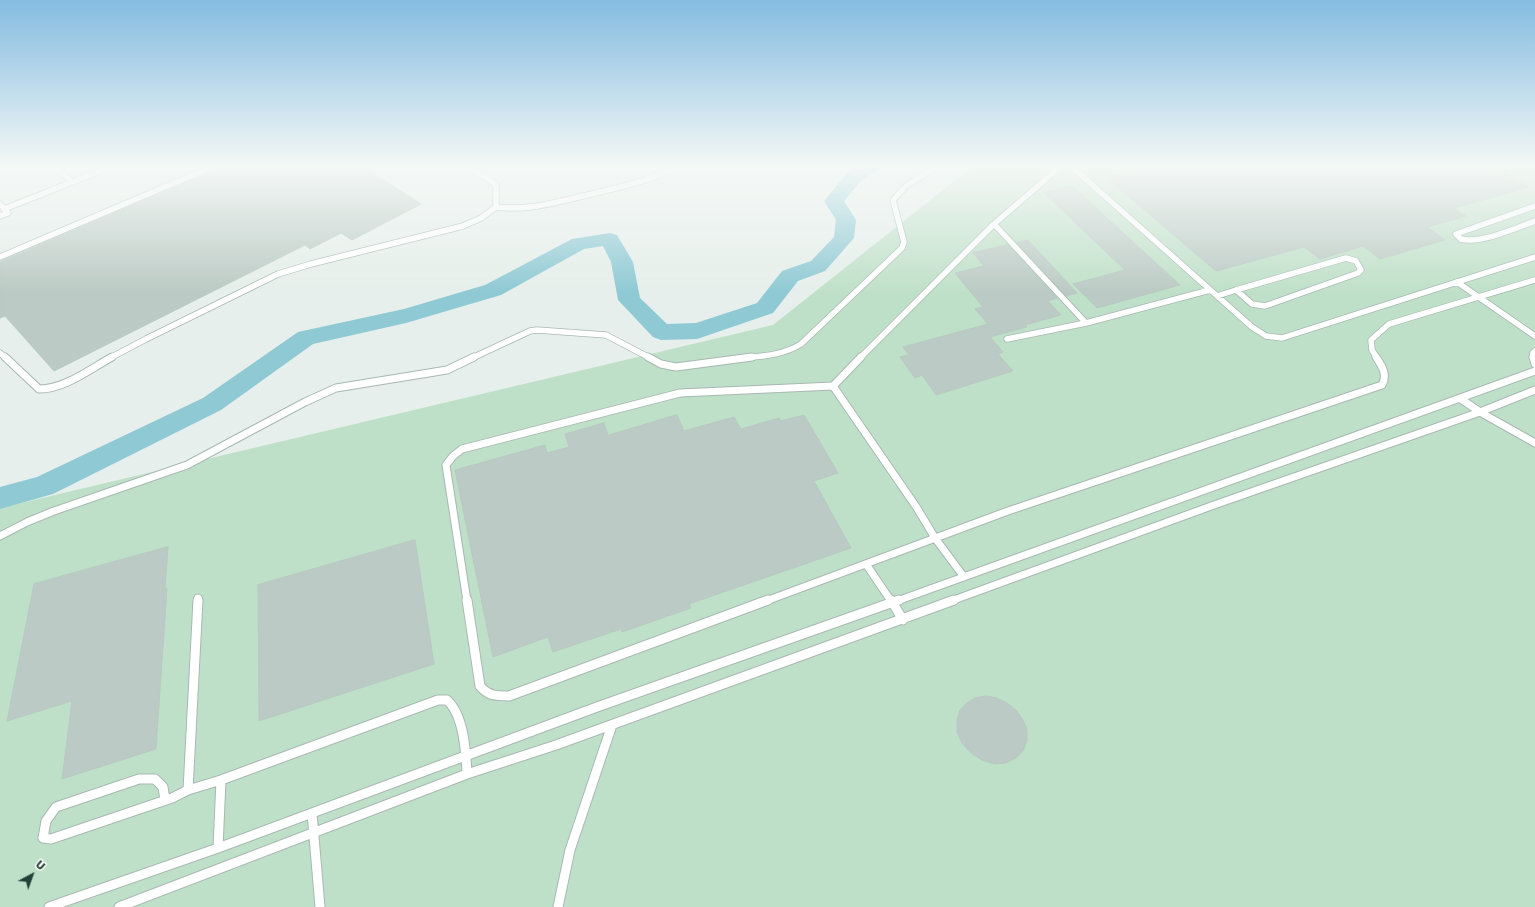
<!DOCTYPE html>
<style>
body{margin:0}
#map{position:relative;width:1535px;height:907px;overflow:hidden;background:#e6efeb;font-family:Rubik,sans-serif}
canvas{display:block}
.north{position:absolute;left:12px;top:855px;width:40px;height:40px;-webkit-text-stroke:3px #f7fbf9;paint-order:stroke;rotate:41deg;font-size:11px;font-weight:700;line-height:16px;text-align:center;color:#24423a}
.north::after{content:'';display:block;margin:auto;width:14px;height:18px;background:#24423a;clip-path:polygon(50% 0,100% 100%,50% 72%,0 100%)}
</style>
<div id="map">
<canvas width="1535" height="907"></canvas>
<div class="north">U</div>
</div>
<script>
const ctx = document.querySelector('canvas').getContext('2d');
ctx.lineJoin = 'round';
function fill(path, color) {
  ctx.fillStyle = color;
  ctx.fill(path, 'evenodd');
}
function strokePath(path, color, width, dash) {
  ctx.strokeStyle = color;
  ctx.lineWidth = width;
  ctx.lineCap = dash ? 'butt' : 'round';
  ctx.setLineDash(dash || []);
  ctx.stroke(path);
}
fill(new Path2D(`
 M973 166H1535V907H0V508L773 325Z`), '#bfe0c8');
fill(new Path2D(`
 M858 166H880L878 170 860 182 844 201 856 220 854 238 825 271 798 281 773 313 697 339 661 340 653 337 618 300 611 262 603 246 584 249 501 295 406 323 313 344 221 410 53 494 0 509V487L37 477 203 398 298 332 404 309 485 285 572 239 610 233 617 235 633 262 640 298 667 324 696 323 757 303 782 271 811 261 834 237 836 220 824 201 846 174Z`), '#8ec9d4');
const building = new Path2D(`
 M223 166H362L421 204 352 240 341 233 310 249 305 245 54 371 5 316 0 318V262Z
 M1158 166H1492L1529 187 1454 208 1466 216 1427 227 1445 240 1380 259 1363 246 1320 259 1304 247 1216 271 1107 178Z
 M1072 186 1180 285 1097 308 1073 284 1125 270 1044 193Z
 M1028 240 1077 293 1066 296 1017 243Z
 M1008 245 1057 298 1048 301 1061 315 1025 325 1027 327 990 337 1003 352 998 354 1013 371 936 395 922 375 915 378 900 357 909 355 903 347 988 324 975 309 983 307 955 273 984 266 973 253Z
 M677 415 684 431 734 417 741 429 779 418 781 421 804 415 838 473 814 481 851 548 689 604 691 608 622 632 621 629 553 652 548 637 493 657 455 470 545 445 547 453 569 447 565 434 604 423 608 435Z
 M415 540 434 664 259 721 258 585Z
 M168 547 165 589 167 588 156 749 62 779 72 701 7 721 34 584Z
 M986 696 997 698 1007 703 1016 710 1023 720 1027 730V741L1023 751 1016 758 1006 763 994 764 982 760 971 753 962 743 957 732V720L960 710 967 703 975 698Z`);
fill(building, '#bbcac4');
strokePath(building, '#b8c9c2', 1);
const serviceFar2 = new Path2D(`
 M64 166 57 169 72 182
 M464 166 487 178 496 185V207C526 211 554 203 583 196 616 188 648 182 679 166
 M1071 166 1252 327 1266 336 1282 338 1535 257
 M0 204 8 213 0 216
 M1535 206 1456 234 1461 239C1481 244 1516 228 1535 221
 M4 209 113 166
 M994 224 1086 323 1210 290
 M0 257 214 166
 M1346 258 1356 261 1361 270 1358 273 1265 306 1252 304 1236 290Z
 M1457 282 1535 336
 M1217 296 1236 290
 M1007 339 1086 323
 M0 353 6 358
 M110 358 146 339 278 274 311 264 463 226 481 218 496 207
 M472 358 530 331 537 330 606 335 650 358
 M744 358C764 356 783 355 801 344L902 248 904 242 893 200 906 186 937 166
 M860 358 994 224 1061 166
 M1377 358 1372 350 1371 340 1389 324 1535 280
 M1533 358V353L1535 351`);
const serviceFar1 = new Path2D(`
 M5 357 39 389C65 389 90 369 112 357
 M648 357 661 364 676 367 752 357
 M861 357 833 386 917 508 935 538 964 577
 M1533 357 1535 364
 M1461 399 1480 412 1535 443
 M0 536 27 522 54 511 187 465 305 402 336 388 447 370 474 357
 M866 564 891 601
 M198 601V598
 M467 601 446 465 453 456 462 449 680 393 833 386
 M766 601 1008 511 1382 385C1388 375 1382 366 1376 357
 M897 601 1535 371
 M951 601 1214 505 1480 412 1535 390`);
const service = new Path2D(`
 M467 600 480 686C488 696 497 696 509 696L768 600
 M891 600 903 620
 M188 790 198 600
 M165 800 163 787 155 779H139L56 807 46 821 43 838 51 839 172 798 188 790 221 780 438 700H447C464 715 466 753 467 774
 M312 813 320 907
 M218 848 221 780
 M49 907 218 848 597 707 899 600
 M119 907 467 774 556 745 954 600
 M558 907 570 850 612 725`);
strokePath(serviceFar2, '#a8b8b2', 7);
strokePath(serviceFar1, '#a8b8b2', 9);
strokePath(service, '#a8b8b2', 11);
strokePath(serviceFar2, '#fff', 5.5);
strokePath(serviceFar1, '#fff', 7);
strokePath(service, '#fff', 9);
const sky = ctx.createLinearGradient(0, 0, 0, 293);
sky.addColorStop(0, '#84bce0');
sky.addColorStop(0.57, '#f4f8f6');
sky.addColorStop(1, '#f4f8f600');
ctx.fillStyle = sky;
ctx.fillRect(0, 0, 1535, 293);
</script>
